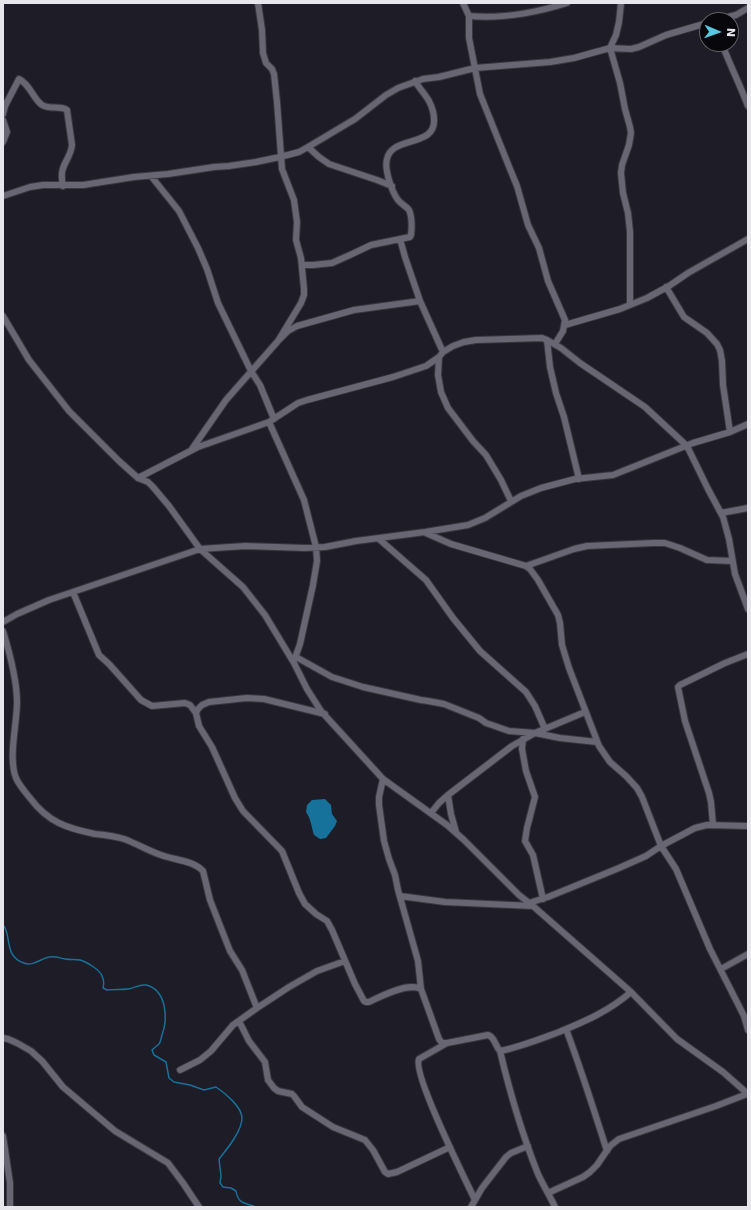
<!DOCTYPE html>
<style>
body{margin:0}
#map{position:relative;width:751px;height:1210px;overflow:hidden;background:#1e1c26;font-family:"DejaVu Sans",sans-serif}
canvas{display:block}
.frame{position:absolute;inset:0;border:4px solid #e7e6ed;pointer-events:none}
.north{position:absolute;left:699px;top:12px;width:40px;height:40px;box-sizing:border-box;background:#08070b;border:1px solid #616065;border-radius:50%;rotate:92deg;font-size:11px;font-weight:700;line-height:16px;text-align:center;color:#e7e6ed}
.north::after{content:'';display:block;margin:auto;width:14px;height:18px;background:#56c9e1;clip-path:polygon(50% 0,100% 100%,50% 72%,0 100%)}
</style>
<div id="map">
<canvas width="751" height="1210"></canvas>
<div class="frame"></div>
<div class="north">N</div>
</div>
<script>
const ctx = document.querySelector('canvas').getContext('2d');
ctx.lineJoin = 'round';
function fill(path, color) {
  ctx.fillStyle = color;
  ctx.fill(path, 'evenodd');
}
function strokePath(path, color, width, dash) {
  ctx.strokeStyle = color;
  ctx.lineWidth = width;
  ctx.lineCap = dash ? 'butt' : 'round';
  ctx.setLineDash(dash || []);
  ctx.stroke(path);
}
fill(new Path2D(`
 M325 799 331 805 332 814 337 821 335 826 326 838 320 839 314 835C311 826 311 819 306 812L307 805 312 800Z`), '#16719b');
strokePath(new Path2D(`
 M3 925C12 934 3 956 24 963 33 967 41 958 50 957 55 956 60 958 65 959 70 960 76 959 80 960 87 962 100 970 102 976 104 980 104 984 103 988L107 990C114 989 121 990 128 989 135 988 139 984 146 985 167 990 168 1019 162 1035 161 1038 161 1042 159 1044 157 1046 154 1048 152 1050L154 1055 166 1062 169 1078 174 1082 190 1085 204 1090 216 1087C225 1093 242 1107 242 1118 242 1131 227 1149 219 1159L221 1176 220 1183 223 1187 231 1188 236 1191C238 1204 245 1203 256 1207`), '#16719b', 1.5);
const minor = new Path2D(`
 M258 3 262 30 263 53 266 63 272 69 274 74 277 102 282 169 294 200 297 222 296 240 301 258 304 289V295L301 303 278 341
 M463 3 469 16V38L480 94 510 169 517 186 528 225 539 248 548 281 565 320 563 331 555 344
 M621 3 619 22 616 35 610 48 620 83 625 109 630 127 631 133 629 145 622 165 621 173 623 193 628 213 630 232V305
 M469 16C503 19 535 13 567 3
 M716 20 736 15 748 8
 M722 44C730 65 740 85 748 106
 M3 114 5 106 19 79C30 84 33 99 42 105 50 110 61 105 67 110L72 145C70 162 58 164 63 186
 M3 120 7 132 3 142
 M308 147 319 157 329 164 377 180 392 186
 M151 176 179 211 198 248 207 269 218 303 251 371 260 385 274 419
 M3 196 30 187 43 185H83L134 177 168 174 214 167 229 166 256 162 280 157 299 152 308 147 355 119 386 95 398 88 423 79 439 77 475 68 550 62 574 58 610 48 631 49 639 47 666 35 707 23
 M400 239 405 257 420 301
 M302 265H313L332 263 350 255 371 245 410 237 411 235C412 228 412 216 409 210 406 206 401 204 398 200 392 192 384 169 387 159 392 135 436 148 434 119 434 113 432 107 429 101 425 94 419 88 415 81
 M666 287 684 317 707 333 717 344 720 350 722 361 723 385 730 432
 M3 316 29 360 69 411 119 461 138 478 148 482 153 487 169 506 200 549 243 587 265 615 294 663 307 689 321 711 383 779 447 825 464 840 519 895 533 906 631 992 677 1039 723 1072 748 1094
 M565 325 620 309 647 298 669 286 688 273 748 239
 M547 340 550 367 556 393 564 417 579 479
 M439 357 438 375 441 392 448 408 473 441 486 455 501 480 511 501
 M269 422 304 500 316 547 317 561 313 585 300 644 294 661
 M192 449 226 400 278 341 288 331 297 326 354 310 420 301 443 352
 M138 478 198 447 269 422 298 403 307 400 393 377 426 366 439 357 443 352 453 346 464 342 476 340 542 338 547 340 561 348 580 363 645 407 687 446 708 489 723 517 729 539 735 574 748 609
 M721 513 748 508
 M426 533 451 544 526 566 530 569 538 580 558 615 560 623 562 645 569 668 599 746 610 762 626 776 637 788 642 797 661 846 676 869 710 949 744 1016 748 1030
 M379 539 426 580 453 618 480 651 526 692 535 706 545 729
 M526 566 574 549 587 546 653 543H665L680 548 707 560 732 561
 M73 592 99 655 109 664 141 700 152 706 185 703 190 705 196 713
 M3 622 17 614 49 600 200 549 245 546 305 548 325 547 356 541 425 532 468 525 485 518 521 496 541 488 575 479 613 475 693 443 730 432 748 424
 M3 631C10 654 17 679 17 702 17 724 8 758 16 778 19 785 25 792 30 798 48 822 66 828 95 834 105 835 115 836 124 839 138 844 150 852 164 856 176 860 194 861 203 871L210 900 230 951 242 970 257 1008
 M296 657 332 677 363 687 421 700 428 701 444 704 479 718 486 723 509 731 535 733 560 738 597 742
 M325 714 264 699 247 698 209 702 202 705 198 709 196 713 199 726 212 747 235 798 243 811 282 851 299 893 305 904 316 914 327 921 332 930 355 984 364 1001 366 1002H369C381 996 408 982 421 989
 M523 739 522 749 526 771 535 797 527 828 525 841 533 855 543 899
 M383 779 379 797V805L384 841 389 859 395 875 398 890 418 961 421 989 439 1039 442 1043H447
 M448 795 451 814 456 832
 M431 813 439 803 448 795 512 746 535 733 585 712
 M713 825 711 802 709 793 685 721 678 687 680 685 725 663 748 654
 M400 896 445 902 533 906
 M529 903 548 897 619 868 646 856 661 846 695 828 707 825 748 826
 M721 969 748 954
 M239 1021 249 1041 265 1062 268 1080 274 1088 278 1091 292 1094 294 1096 302 1107 333 1127 365 1140 373 1150 385 1172 388 1174 397 1172 450 1147
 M566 1029C581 1069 594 1110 607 1151
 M3 1038 8 1039 17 1043 31 1051 42 1061 63 1087 115 1131 168 1163 183 1183 199 1207
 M500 1051C520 1047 540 1039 559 1032 586 1021 609 1011 631 992
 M180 1070 200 1060 211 1051 233 1025 257 1008 289 987 317 971 345 961
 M3 1136 10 1183V1207
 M548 1193 583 1177 590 1172 597 1165 610 1146 619 1139 716 1106 747 1094
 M475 1200C466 1181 412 1073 419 1059L447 1043 488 1035C495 1037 495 1046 500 1051 510 1093 522 1134 538 1174 543 1185 550 1196 555 1207
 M471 1207 482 1188 506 1157 511 1153 528 1146`);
strokePath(minor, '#393740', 8);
strokePath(minor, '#686673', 6);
</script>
